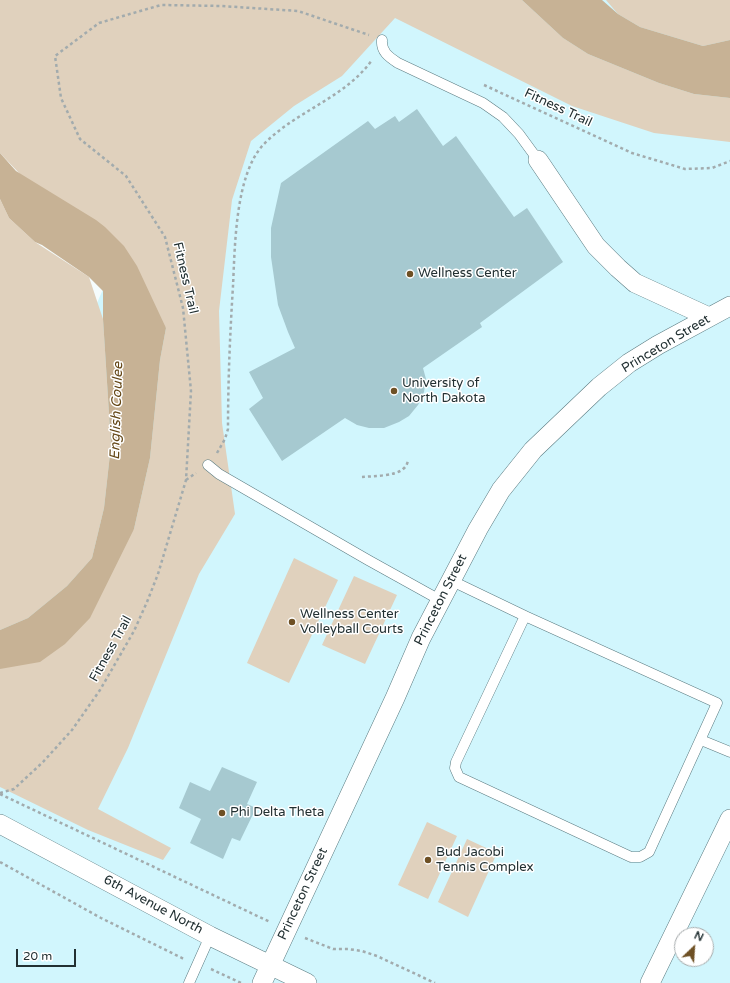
<!DOCTYPE html>
<style>
body{margin:0}
#map{position:relative;width:730px;height:983px;overflow:hidden;background:#f5fcfd;font-family:"Varela Round",sans-serif}
canvas{display:block}
.north{position:absolute;left:674px;top:927px;width:40px;height:40px;box-sizing:border-box;background:#fff;border:1px solid #a7acad;border-radius:50%;rotate:25deg;font-size:11px;font-weight:700;line-height:16px;text-align:center;color:#223032}
.north::after{content:'';display:block;margin:auto;width:14px;height:18px;background:#6e5024;clip-path:polygon(50% 0,100% 100%,50% 72%,0 100%)}
.scale{position:absolute;left:16px;top:949px;width:60px;height:18px;box-sizing:border-box;border:2px solid #223032;border-top:0;padding-left:5px;font-size:12px;line-height:14px;white-space:nowrap;color:#223032;-webkit-text-stroke:3px #fff;paint-order:stroke}
</style>
<div id="map">
<canvas width="730" height="983"></canvas>
<div class="north">N</div>
<div class="scale">20 m</div>
</div>
<script>
const ctx = document.querySelector('canvas').getContext('2d');
ctx.lineJoin = 'round';
function fill(path, color) {
  ctx.fillStyle = color;
  ctx.fill(path, 'evenodd');
}
function strokePath(path, color, width, dash) {
  ctx.strokeStyle = color;
  ctx.lineWidth = width;
  ctx.lineCap = dash ? 'butt' : 'round';
  ctx.setLineDash(dash || []);
  ctx.stroke(path);
}
function write(font, color, halo, rows, align = 'center') {
  ctx.font = font + ' "Varela Round",sans-serif';
  ctx.lineWidth = 3;
  ctx.setLineDash([]);
  ctx.textBaseline = 'middle';
  ctx.strokeStyle = halo;
  ctx.fillStyle = color;
  for (const [text, x, y, turn = 0] of rows) {
    ctx.save();
    ctx.translate(x, y);
    ctx.rotate((+turn || 0) * Math.PI / 180);
    ctx.textAlign = isNaN(turn) ? turn : align;
    if (halo) ctx.strokeText(text, 0, 0);
    ctx.fillText(text, 0, 0);
    ctx.restore();
  }
}
fill(new Path2D(`
 M0 0H730V983H0V522L116 260ZM682 935H706V959H682Z`), '#d1f6fd');
fill(new Path2D(`
 M0 0H522L563 38 588 54 659 83 694 94 730 98V142L654 133 572 106 395 18 342 76 294 106 251 141 232 200 219 311 222 423 235 514 199 574 128 748 98 809 171 848 163 860 88 830 0 787V669L134 529 150 458 160 360 166 328 0 153Z
 M606 0H730V40L703 46 640 27 618 14Z
 M0 199 9 218 35 242 89 277 103 319 111 445 104 508 92 558 67 586 28 618 0 630Z
 M294 558 338 580 289 683 247 663Z
 M354 576 397 595 365 664 322 645Z
 M427 822 457 836 428 899 398 885Z
 M467 839 497 853 468 917 438 902Z`), '#e0d1bd');
fill(new Path2D(`
 M522 0H602L618 14 640 27 703 46 730 40V98L694 94 659 83 588 54 563 38Z
 M0 153 16 171 96 220 105 227 124 246 137 266 166 328 160 360 150 458 134 529 90 618 65 644 40 662 0 669V630L28 618 67 586 92 558 104 508 111 445 103 319V291L89 277 42 245 35 242 9 218 0 199Z`), '#c7b295');
fill(new Path2D(`
 M417 109 443 146 456 136 514 217 527 208 563 262 480 323 482 327 423 368 426 379 424 392 418 405 409 416 399 422 384 428H369L357 425 345 418 282 461 249 409 263 398 249 372 295 348 288 332 278 305 271 257V228L281 183 368 121 375 129 395 116 399 122Z
 M222 767 257 782 247 804 256 808 240 841 232 838 223 859 190 843 201 819 179 808 190 782 210 791Z`), '#a6c9d0');
const lane = new Path2D(`
 M382 40C381 52 389 57 398 63L483 103 503 117 519 134 538 160
 M208 465 219 474 368 560 440 600
 M450 580 525 616 456 762 455 768 459 777 631 857H640L649 852 717 703 525 616
 M701 740 730 752
 M189 983 210 936`);
const street = new Path2D(`
 M538 160 596 246 618 268 635 283 709 317
 M0 824 210 936 307 983
 M262 983 395 698 421 638 478 529 501 490 533 450 599 387 629 363 658 345 730 306
 M650 983 730 819`);
strokePath(lane, '#5a7b81', 11);
strokePath(street, '#5a7b81', 20);
strokePath(new Path2D(`
 M484 85 632 153 685 169 712 168 730 161
 M217 453 225 439 228 429C228 381 230 334 233 286 235 246 235 174 264 144 296 111 345 98 372 60
 M362 477C373 476 396 476 403 469 406 467 407 464 408 461
 M186 480 196 473
 M0 793 14 789 43 762 72 730 100 690 134 631 147 602 158 574 186 480 191 391 183 308 165 237 126 176 80 139 61 98 55 56 99 23 161 5 221 6 298 11 369 35
 M0 794 270 922
 M0 862 101 918 184 959
 M305 938 333 949H348L362 951 377 956 435 983
 M211 969 241 983`), '#a2abad', 2.5, [3, 3]);
strokePath(lane, '#fff', 10);
strokePath(street, '#fff', 19);
for (const [x, y, r, color] of [
 [410,274,4,"#6e5024"],
 [394,391,4,"#6e5024"],
 [292,622,4,"#6e5024"],
 [222,813,4,"#6e5024"],
 [428,860,4,"#6e5024"]
]) {
  const dot = new Path2D();
  dot.arc(x, y, r, 0, 2 * Math.PI);
  ctx.fillStyle = color;
  ctx.fill(dot);
  strokePath(dot, '#fff', 1.5);
}
write('13px', '#223032', '#fff', [
 ["Fitness Trail",558,108,25],
 ["Fitness Trail",185,278,77],
 ["Princeton Street",666,344,-31],
 ["Princeton Street",441,600,-63],
 ["Fitness Trail",111,649,-61],
 ["Princeton Street",303,894,-65],
 ["6th Avenue North",153,905,28]
]);
write('13px', '#223032', '#fff', [
 ["Wellness Center",418,274],
 ["University of",402,384],
 ["North Dakota",402,399],
 ["Wellness Center",300,615],
 ["Volleyball Courts",300,630],
 ["Phi Delta Theta",230,813],
 ["Bud Jacobi",436,853],
 ["Tennis Complex",436,868]
], 'left');
write('italic 14px', '#634514', '#fff', [
 ["English Coulee",117,411,-88]
]);
</script>
